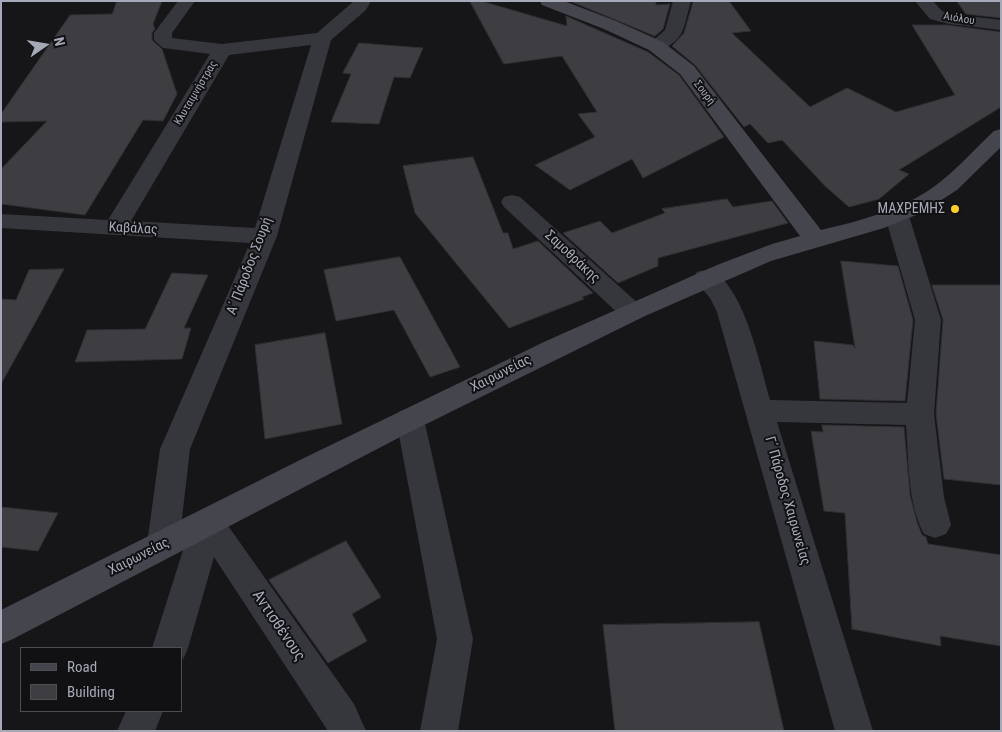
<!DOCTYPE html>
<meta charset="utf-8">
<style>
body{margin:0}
#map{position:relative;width:1002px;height:732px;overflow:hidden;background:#161517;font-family:"Roboto Condensed",sans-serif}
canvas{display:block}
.frame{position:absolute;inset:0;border:2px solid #a6aab8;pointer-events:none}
.legend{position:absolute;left:20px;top:647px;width:162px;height:65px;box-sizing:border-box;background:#111012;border:1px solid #4d4e54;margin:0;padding:6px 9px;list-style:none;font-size:15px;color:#a6aab8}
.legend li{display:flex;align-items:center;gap:10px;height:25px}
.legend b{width:25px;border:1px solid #4d4e54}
.north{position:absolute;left:20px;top:20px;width:50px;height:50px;-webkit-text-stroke:4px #111012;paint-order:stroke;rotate:77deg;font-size:14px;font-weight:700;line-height:20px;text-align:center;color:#a6aab8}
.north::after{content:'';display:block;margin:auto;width:18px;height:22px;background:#a6aab8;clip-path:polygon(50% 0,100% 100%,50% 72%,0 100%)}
</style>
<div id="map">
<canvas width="1002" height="732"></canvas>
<div class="frame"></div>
<ul class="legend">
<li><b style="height:6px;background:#44454d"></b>Road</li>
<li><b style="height:14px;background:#3d3d42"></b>Building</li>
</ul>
<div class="north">N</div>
</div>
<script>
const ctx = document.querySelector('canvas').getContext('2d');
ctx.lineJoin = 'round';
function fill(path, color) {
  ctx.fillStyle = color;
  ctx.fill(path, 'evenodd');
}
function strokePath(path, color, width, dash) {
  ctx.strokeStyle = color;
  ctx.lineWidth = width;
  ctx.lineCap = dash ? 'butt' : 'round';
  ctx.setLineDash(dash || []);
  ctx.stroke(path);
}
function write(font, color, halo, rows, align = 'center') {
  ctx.font = font + ' "Roboto Condensed",sans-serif';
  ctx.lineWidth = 4;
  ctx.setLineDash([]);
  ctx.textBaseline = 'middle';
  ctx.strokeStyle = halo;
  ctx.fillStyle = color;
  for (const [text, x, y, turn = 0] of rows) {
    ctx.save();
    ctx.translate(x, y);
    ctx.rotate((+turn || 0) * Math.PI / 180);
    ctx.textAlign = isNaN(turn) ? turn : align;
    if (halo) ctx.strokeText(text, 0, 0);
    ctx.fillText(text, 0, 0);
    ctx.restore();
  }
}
const building = new Path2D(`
 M117 1H162L153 24 155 29 152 33V40L162 49 177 94 163 121 143 120 85 215 1 204V169L47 121 1 122V114L70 15 112 14Z
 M470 1H481L567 26 566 16 648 52 679 75 724 137 643 178 632 159 570 190 535 165 595 137 578 114 597 112 562 56 504 64Z
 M570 1H656V5L670 4 663 29 655 36Z
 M729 1 751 31 732 33 810 107 847 88 896 112 955 95 912 25H947L1001 32V107L899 170 909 174 879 199 849 207 825 186 782 140 768 143 750 124 744 127 695 65 672 46 684 33 693 2Z
 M957 1H1001V18L966 14Z
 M359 43 423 48 410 78 394 77 379 124 331 122 351 74 343 73Z
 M473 157 503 233H508L513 249 538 241 593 293 582 297 584 299 509 328 415 213 403 166Z
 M727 199 733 207 772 201 788 223 658 258V266L618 283 563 233 600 221 612 233 665 213 662 209Z
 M400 257 460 367 430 377 394 310 336 321 324 270Z
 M841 261 898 266 913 320 905 401 820 399 814 341 853 345 855 348Z
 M64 269 40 314 1 384V299L16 300 29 270Z
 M172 273 208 275 184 328H191L182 359 75 362 87 330 145 329Z
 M932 285H1001V485L944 479 936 414 943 320Z
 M325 333 342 424 265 439 255 345Z
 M822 425 904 427 910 495 917 522 922 535 926 537 928 544 1001 555V646L940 636 941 646 852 629 845 513 824 511 811 431 823 432Z
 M1 507 58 513 38 551 1 547Z
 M346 541 381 597 352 614 367 641 328 663 269 580Z
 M759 622 784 731H615L603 625Z`);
fill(building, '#3d3d42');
strokePath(building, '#302f34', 1);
fill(new Path2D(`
 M178 1H195L172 33V38L222 44 317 33 354 1H371L366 10 331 40 277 236 190 449 179 544 174 554 163 558 152 554 147 544 160 449 250 243 1 228V214L108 220 210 54 163 48 154 40V33ZM311 45 255 228 131 221 229 55Z
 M673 1H691C688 11 686 23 682 32 677 43 661 53 649 50L647 46 665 30Z
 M915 1H933L942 11 951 14 1001 20V30L949 24 930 19Z
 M512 195 520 197 641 306 645 312 641 318 632 321 623 318 504 207 501 202 504 197Z
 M897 209 905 211 909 216 941 320 934 414 944 497 951 525 946 534 935 538 924 534C907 502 909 460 906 425L777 422 873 731H835L717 312 710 298 693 278 697 272C703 270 710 269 716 273 746 295 760 365 770 400L907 403 915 320 885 216 889 211Z
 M410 408 420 411 424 419 473 639 458 731H420L437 639 396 419 400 411Z
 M208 509 219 513 354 704 366 731H328L214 557 188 648 183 660 181 648H152L192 522 197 513Z
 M126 711H163L155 731H117Z`), '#36363d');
fill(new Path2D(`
 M540 1H564L616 21 663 42 694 66 821 230C859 221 899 211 932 188 955 172 973 150 994 131L1001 129V147L957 190 921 213 884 228 771 261 645 316 406 434 13 639 1 644V610L306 457 546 341 717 265 772 244 800 236 680 74 649 50 604 29 542 5Z`), '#44454d');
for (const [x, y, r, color] of [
 [955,209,5,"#fecf27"]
]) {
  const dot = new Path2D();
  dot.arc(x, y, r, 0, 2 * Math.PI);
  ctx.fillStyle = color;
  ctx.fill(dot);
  strokePath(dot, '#111012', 2);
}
write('11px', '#a6aab8', '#111012', [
 ["Αιόλου",959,19,10],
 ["Κλυταιμνήστρας",196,93,-59],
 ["Σουρή",704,93,53]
]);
write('14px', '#a6aab8', '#111012', [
 ["ΜΑΧΡΕΜΗΣ",945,209]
], 'right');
write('14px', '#a6aab8', '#111012', [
 ["Καβάλας",133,229,3],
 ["Σαμοθράκης",572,257,43],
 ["Α΄ Πάροδος Σουρή",250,266,-69],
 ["Χαιρωνείας",501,374,-27],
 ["Γ΄ Πάροδος Χαιρωνείας",787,501,74],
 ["Χαιρωνείας",139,557,-27]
]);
write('16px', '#a6aab8', '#111012', [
 ["Αντισθένους",278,626,56]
]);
</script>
